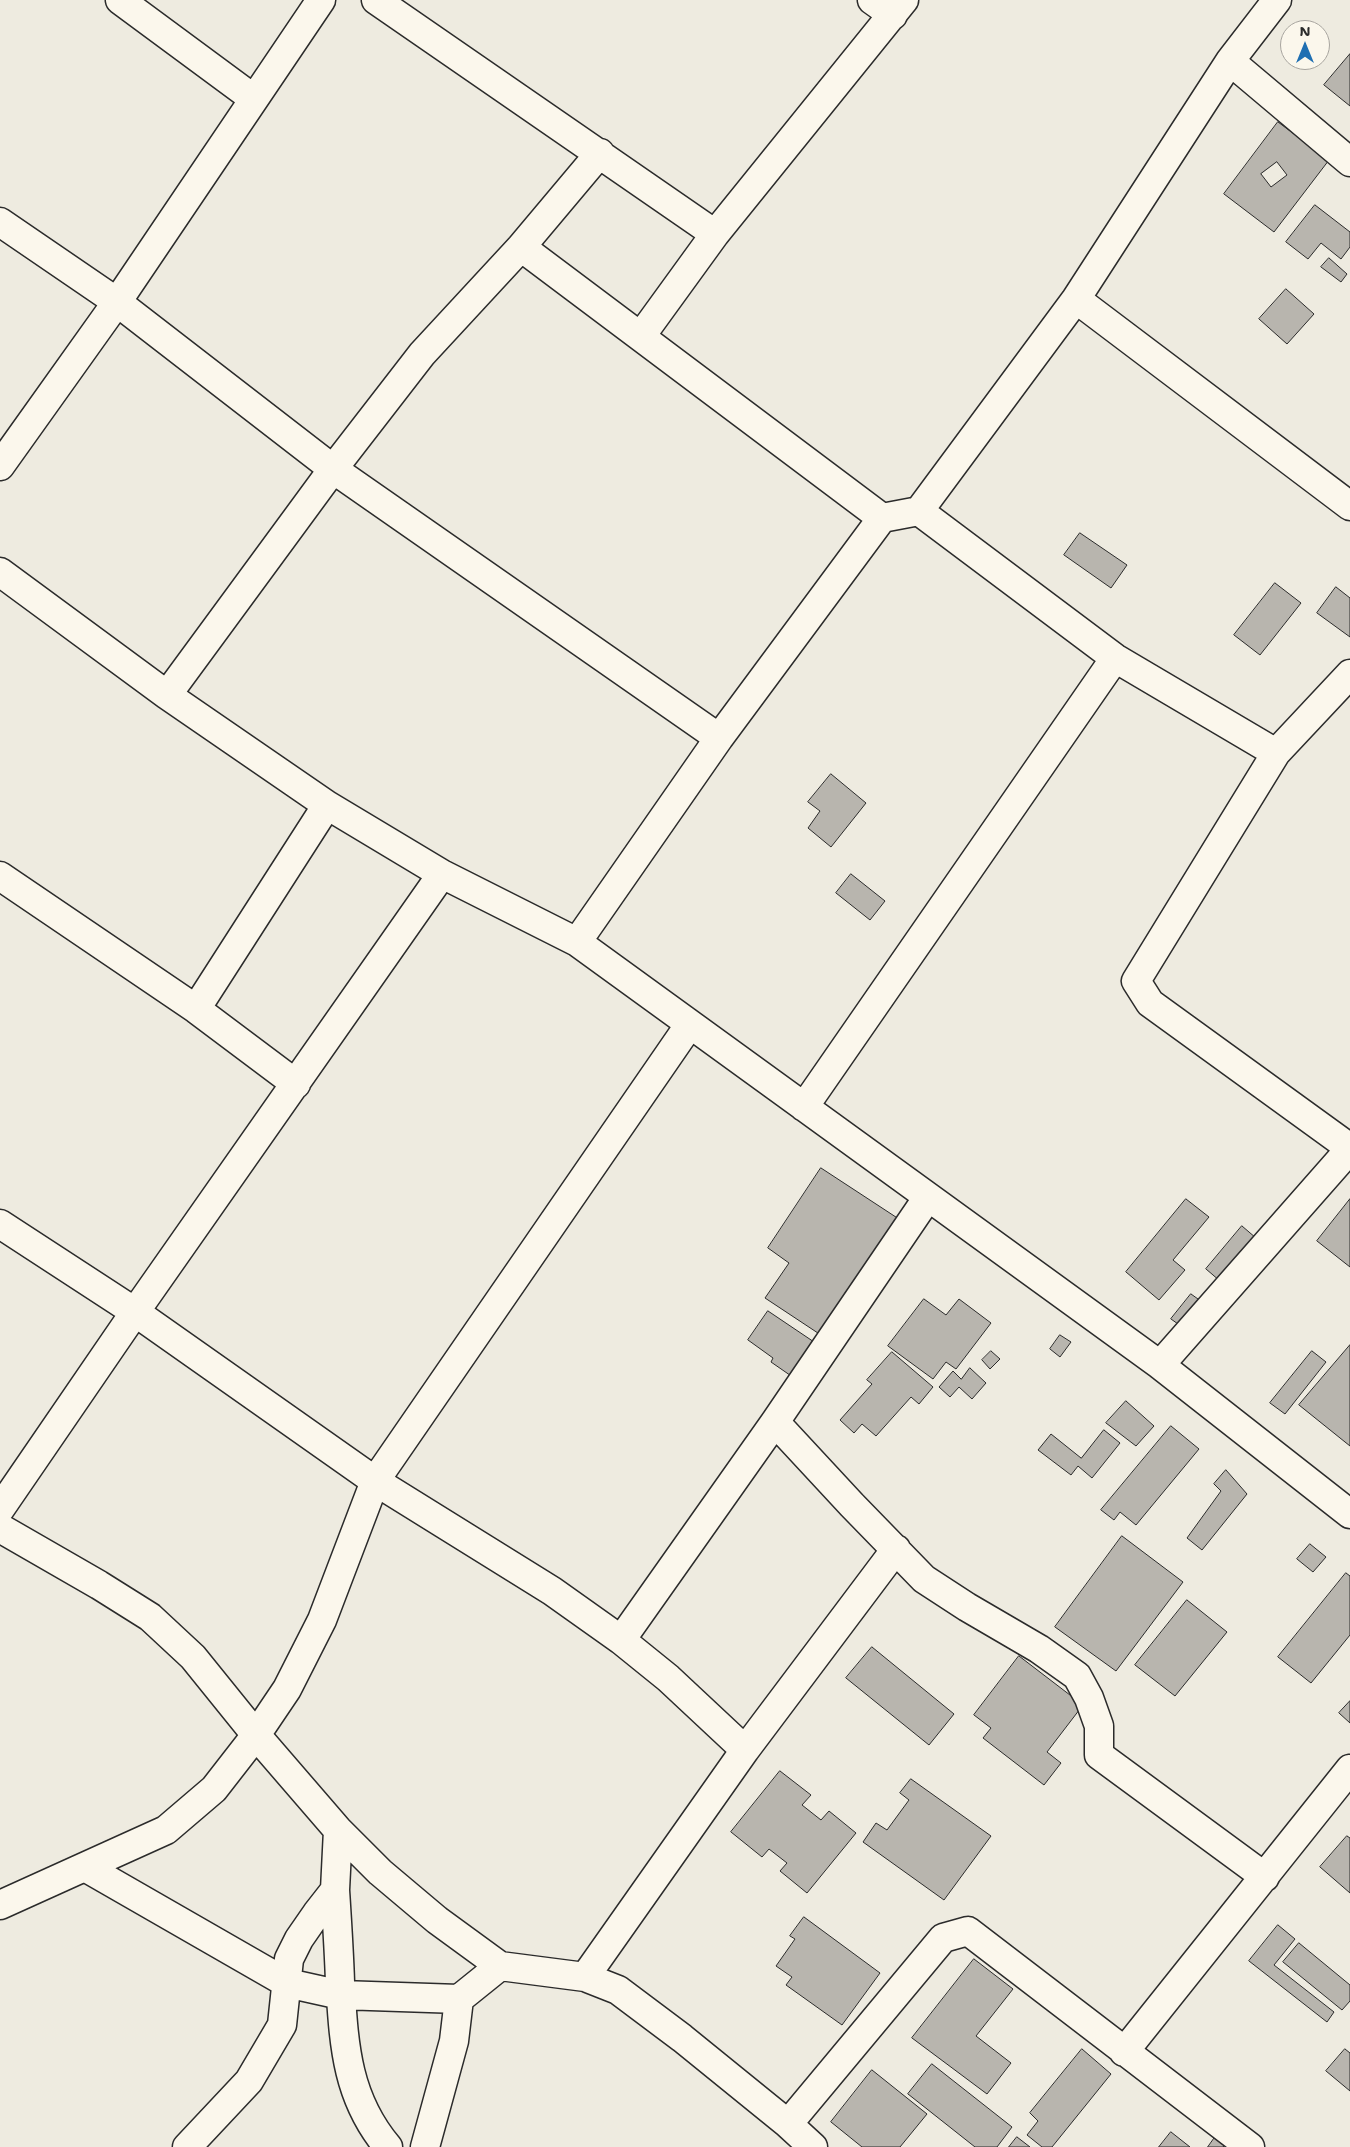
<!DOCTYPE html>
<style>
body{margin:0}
#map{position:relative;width:1350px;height:2147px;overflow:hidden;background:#eeebe0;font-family:"Shantell Sans",sans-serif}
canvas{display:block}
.north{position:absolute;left:1280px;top:20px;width:50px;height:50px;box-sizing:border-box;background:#fbf7ec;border:1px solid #a8a59f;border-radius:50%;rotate:0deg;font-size:14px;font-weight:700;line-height:20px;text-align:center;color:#2b2b2b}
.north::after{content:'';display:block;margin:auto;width:18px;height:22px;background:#1f6fb2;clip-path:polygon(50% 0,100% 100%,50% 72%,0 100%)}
</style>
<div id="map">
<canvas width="1350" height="2147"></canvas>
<div class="north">N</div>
</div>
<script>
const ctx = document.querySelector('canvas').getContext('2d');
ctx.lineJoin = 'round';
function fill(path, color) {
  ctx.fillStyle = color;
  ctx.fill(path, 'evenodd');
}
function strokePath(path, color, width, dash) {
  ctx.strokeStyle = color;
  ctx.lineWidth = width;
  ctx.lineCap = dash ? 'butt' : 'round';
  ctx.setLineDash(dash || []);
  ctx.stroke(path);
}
const building = new Path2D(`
 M1350 54V106L1324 85Z
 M1278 122 1329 160 1274 232 1224 194Z
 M1277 162 1287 175 1271 187 1261 174Z
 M1315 205 1350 232V247L1341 259 1321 243 1308 259 1286 242Z
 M1329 258 1347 274 1341 282 1321 267Z
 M1286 289 1314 314 1287 344 1259 319Z
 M1080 533 1127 565 1111 588 1064 555Z
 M1275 583 1301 603 1260 655 1234 635Z
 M1336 587 1350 598V637L1317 613Z
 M831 774 866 803 831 847 808 828 820 811 808 802Z
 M851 874 885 901 870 920 836 893Z
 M821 1168 905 1223 836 1345 765 1298 789 1263 768 1248Z
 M1186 1199 1209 1217 1173 1260 1185 1270 1159 1300 1126 1272Z
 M1350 1199V1267L1317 1241Z
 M1242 1226 1256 1238 1220 1281 1206 1269Z
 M1191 1294 1205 1304 1185 1329 1171 1319Z
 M924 1299 946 1315 959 1299 991 1323 956 1369 946 1362 933 1379 888 1346Z
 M768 1311 820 1346 797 1380 771 1362 773 1358 748 1340Z
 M1060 1335 1071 1342 1060 1357 1050 1349Z
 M1350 1345V1446L1299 1405Z
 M991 1351 1000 1359 990 1369 982 1360Z
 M1312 1351 1326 1362 1285 1414 1270 1403Z
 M892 1352 933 1387 919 1404 911 1397 876 1436 862 1424 854 1433 840 1420 872 1384 867 1380Z
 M970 1368 986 1383 972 1399 959 1387 950 1397 939 1387 953 1371 961 1379Z
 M1126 1401 1154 1426 1136 1446 1106 1423Z
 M1171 1426 1199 1449 1136 1525 1120 1512 1114 1520 1101 1510Z
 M1104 1430 1120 1443 1092 1478 1078 1466 1071 1475 1038 1450 1051 1434 1081 1458Z
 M1226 1470 1247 1494 1202 1550 1187 1538 1221 1491 1214 1484Z
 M1122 1536 1183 1582 1116 1671 1055 1627Z
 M1310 1544 1326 1557 1313 1572 1297 1559Z
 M1346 1573 1350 1576V1635L1311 1683 1278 1657Z
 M1187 1600 1227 1632 1175 1696 1135 1665Z
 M872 1647 954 1714 929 1745 846 1678Z
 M1019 1656 1083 1705 1047 1752 1061 1763 1044 1785 983 1738 991 1728 974 1715Z
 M1350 1701V1723L1339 1713Z
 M780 1771 811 1795 802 1805 821 1820 829 1811 856 1833 807 1893 780 1871 787 1863 769 1849 762 1857 731 1832Z
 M911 1779 991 1836 944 1900 863 1842 876 1823 887 1830 909 1800 900 1793Z
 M1347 1836 1350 1838V1893L1320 1867Z
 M804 1917 880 1973 842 2025 786 1985 792 1977 776 1966 795 1939 790 1936Z
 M1278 1925 1295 1939 1274 1965 1334 2012 1327 2022 1249 1961Z
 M1299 1943 1350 1985V2001L1342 2010 1283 1962Z
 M974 1959 1013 1989 976 2036 1011 2063 987 2094 912 2038Z
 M1082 2049 1111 2074 1052 2147H1042L1027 2135 1038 2121 1030 2113Z
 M1345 2049 1350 2053V2091L1326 2071Z
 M932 2064 1012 2127 997 2147H975L908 2094Z
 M872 2070 927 2114 900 2147H862L831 2122Z
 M1171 2132 1190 2147H1159Z
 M1218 2133 1229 2140 1223 2147H1208Z
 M1017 2137 1030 2147H1009Z`);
fill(building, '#b8b5ae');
strokePath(building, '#2b2b2b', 1);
const street = new Path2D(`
 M120 0 254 99
 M376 0 715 234
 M872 0 893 15
 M1230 61 1350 162
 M0 222 117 302 333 469 719 738
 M521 247 882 518
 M1076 299 1350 506
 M641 336 715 234 904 0
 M0 466 117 302 321 0
 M919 511 1115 658 1276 753
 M0 572 167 695 327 805 442 874 577 942 1160 1365 1350 1514
 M1350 674 1276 753 1136 981 1150 1003 1350 1148
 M167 695 333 469 422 354 521 247 600 153
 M0 876 196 1009 296 1084
 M577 942 719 738 882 518 919 511 1076 299 1230 61 1277 0
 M196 1009 327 805
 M804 1107 1115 658
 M0 1224 135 1312 375 1481 552 1591 621 1640 668 1678 745 1750
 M1160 1365 1350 1149
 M775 1422 852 1505 924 1579 967 1607 1039 1649 1077 1676 1089 1698 1099 1726V1755L1265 1877
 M0 1509 135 1312 442 874
 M0 1528 99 1585 150 1617 193 1657 256 1735 338 1830 380 1872 437 1920 500 1966 585 1977 618 1990 682 2038 788 2124 813 2147
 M621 1640 775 1422 928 1197
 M85 1867 287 1983 341 1995 459 1999 500 1966
 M335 1890C337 1921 339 1951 340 1982 344 2044 346 2097 388 2147
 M0 1905 166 1830 214 1789 256 1735 287 1689 322 1620 375 1481 690 1024
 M585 1977 745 1750 896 1549
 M1124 2052 1350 1769
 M788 2124 943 1938 968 1931 1250 2147
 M187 2147 249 2081 282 2025 289 1959 299 1939 317 1913 335 1890 338 1830
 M425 2147 454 2041 459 1999`);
strokePath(street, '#2b2b2b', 31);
strokePath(street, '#fbf7ec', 28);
</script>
